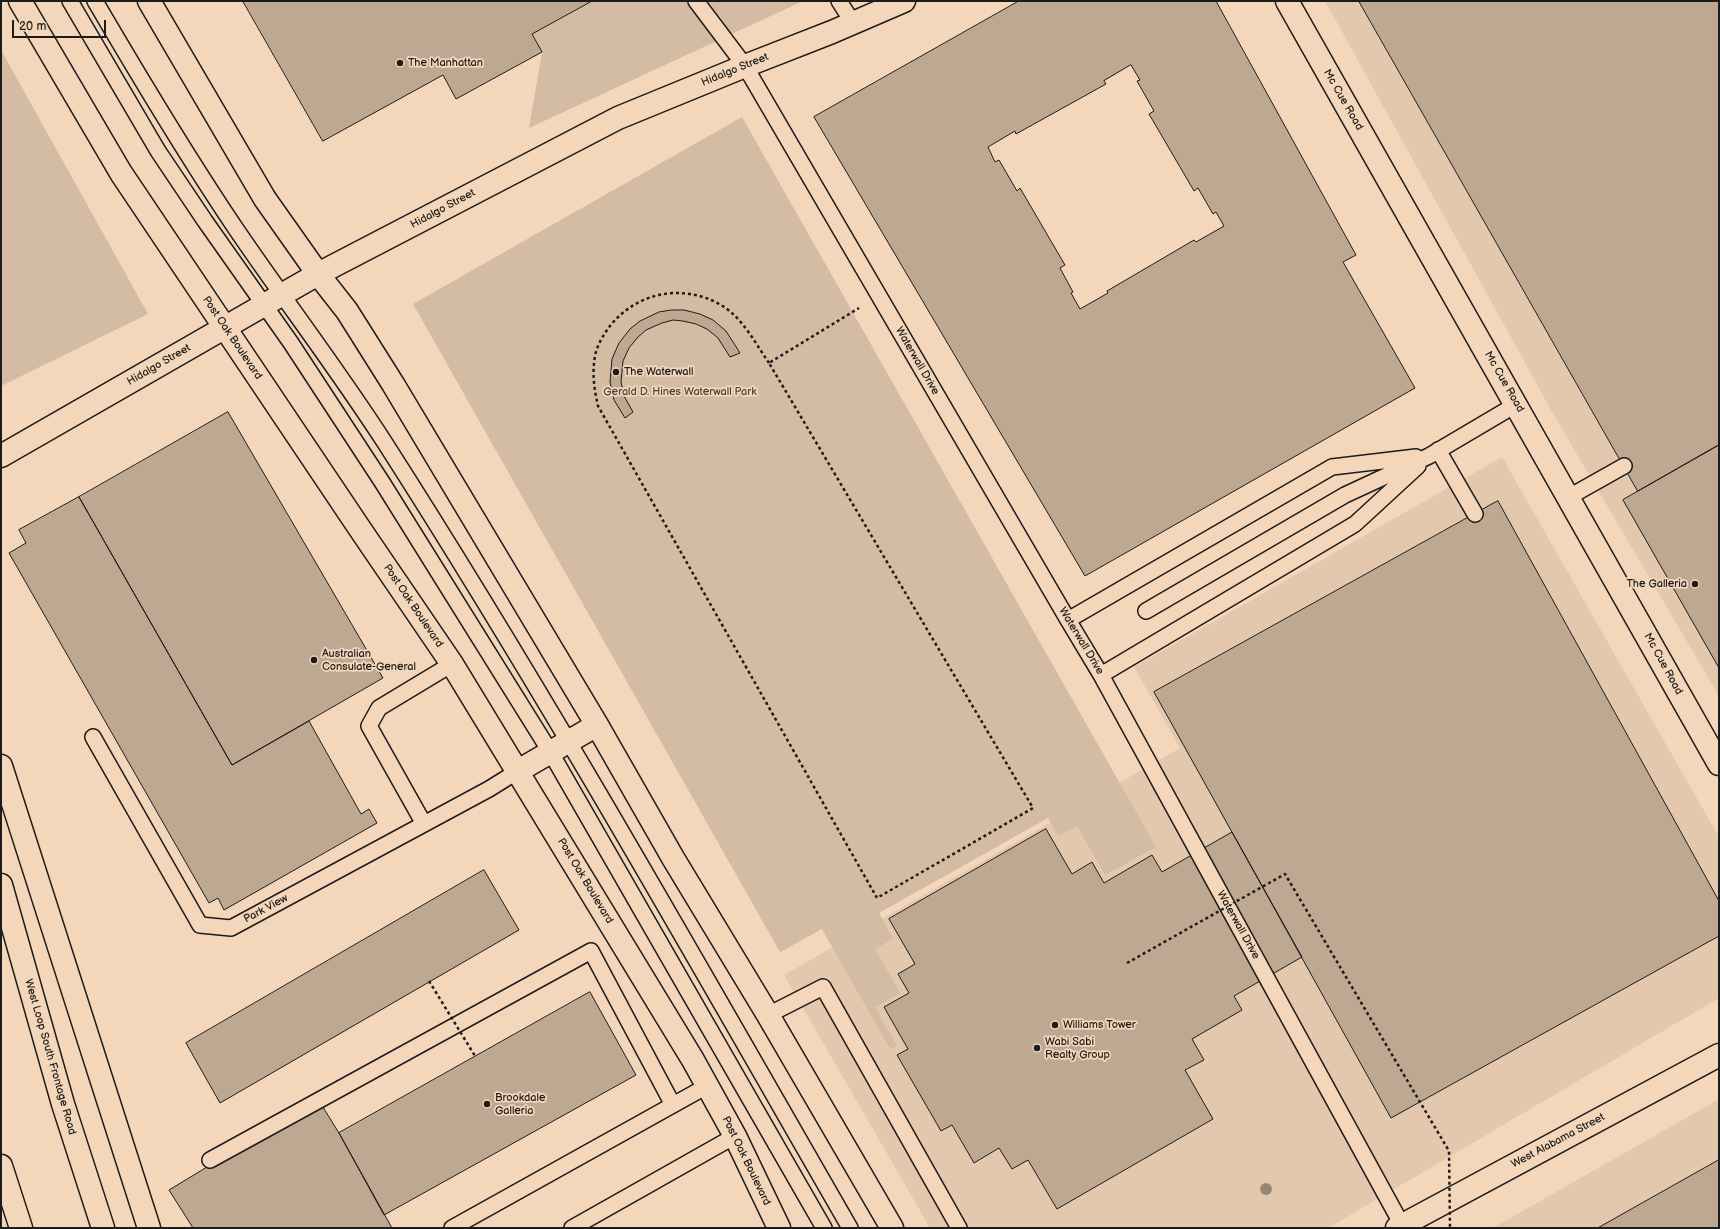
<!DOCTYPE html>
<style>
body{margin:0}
#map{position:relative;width:1720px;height:1229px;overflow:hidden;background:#f4d6ba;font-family:"Balsamiq Sans",sans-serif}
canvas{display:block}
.frame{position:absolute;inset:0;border:2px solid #1c1c1c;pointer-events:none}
.scale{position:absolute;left:12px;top:20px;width:94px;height:18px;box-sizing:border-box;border:2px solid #1c1c1c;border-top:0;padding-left:5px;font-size:12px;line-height:14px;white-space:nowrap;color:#1c1c1c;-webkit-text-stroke:3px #f4d6ba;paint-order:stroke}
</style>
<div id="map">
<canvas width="1720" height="1229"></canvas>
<div class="frame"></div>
<div class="scale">20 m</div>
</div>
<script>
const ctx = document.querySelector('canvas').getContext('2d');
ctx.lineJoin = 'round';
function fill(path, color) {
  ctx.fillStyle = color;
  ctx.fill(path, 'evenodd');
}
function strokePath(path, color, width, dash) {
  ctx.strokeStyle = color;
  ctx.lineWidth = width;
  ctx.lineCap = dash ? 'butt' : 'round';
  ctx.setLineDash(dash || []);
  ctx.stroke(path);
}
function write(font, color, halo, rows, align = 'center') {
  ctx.font = font + ' "Balsamiq Sans",sans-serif';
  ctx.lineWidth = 3.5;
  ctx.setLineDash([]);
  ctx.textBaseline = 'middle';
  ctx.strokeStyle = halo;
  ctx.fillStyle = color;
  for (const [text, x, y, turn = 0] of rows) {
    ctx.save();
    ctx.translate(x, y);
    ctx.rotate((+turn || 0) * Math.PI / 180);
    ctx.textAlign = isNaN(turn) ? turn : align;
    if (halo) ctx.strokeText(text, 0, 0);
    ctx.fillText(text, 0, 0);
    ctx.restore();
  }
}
fill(new Path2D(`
 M1325 1H1719V696L1555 417Z
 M1502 457 1719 837V998L1328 1228H930L784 975 1180 748 1134 667Z
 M1719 1099V1228H1493Z`), '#e4c8ae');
fill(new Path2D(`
 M592 1H803L529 128 542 52 532 34Z
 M1 50 148 314 1 386Z
 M742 117 1156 847 1105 875 1077 826 1058 836 1048 818 879 913 893 939 875 949 900 993 875 1007 897 1046 890 1049 822 929 780 952 413 304Z`), '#d4bba3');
const building = new Path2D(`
 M243 1H592L532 34 542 52 456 99 443 75 323 141Z
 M1019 1H1216L1356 255 1343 262 1415 388 1085 576 814 117ZM1131 65 1140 80 1137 81 1154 111 1149 114 1194 191 1198 188 1213 214 1216 212 1224 226 1196 242 1194 240 1107 291 1108 293 1080 309 1071 293 1073 292 1060 268 1065 265 1020 188 1017 191 999 160 995 162 988 147 1015 131 1016 134 1106 84 1104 81Z
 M1359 1H1719V445L1638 491Z
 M672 310H684L700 314 713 320 726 331 740 353 730 357 718 338 707 329 696 324 683 321 673 320 662 323 646 330 638 337 629 348 623 361 621 382 624 396 633 412 625 418 614 400 610 382 612 359 619 343 630 329 640 321 659 312Z
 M228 412 383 678 232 765 79 497Z
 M1719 445V668L1623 500Z
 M79 497 232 765 309 721 361 814 369 809 377 823 224 910 218 898 209 903 9 553 26 543 19 530Z
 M1498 501 1719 901V936L1391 1118 1154 692Z
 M1046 829 1072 874 1092 862 1104 883 1152 855 1162 872 1232 832 1302 957 1234 996 1242 1010 1192 1039 1204 1060 1185 1070 1213 1119 1057 1209 1028 1160 1012 1169 999 1148 974 1163 952 1125 941 1131 897 1055 908 1049 884 1007 909 993 898 974 915 964 889 919Z
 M484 870 519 930 220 1103 186 1043Z
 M590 992 636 1075 384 1215 339 1133Z
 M321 1104 339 1133 392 1228H193L169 1190 212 1164Z
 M1719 1160V1228H1598Z`);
fill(building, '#bfa892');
strokePath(building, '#1c1c1c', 1);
const service = new Path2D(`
 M70 1 158 151 205 221 291 343 382 482 551 753 824 1228
 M95 1C140 78 186 155 236 229 285 301 338 370 385 443 549 699 698 964 850 1228
 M696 1 745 66 1068 620 1101 675 1402 1225
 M839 1 853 23
 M1438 450 1475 514
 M1569 497 1624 466
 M1146 611 1345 495 1429 456 1517 404
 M1068 620 1332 467 1416 457
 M1101 675 1355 524 1418 466
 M93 737 200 925 231 928 489 789 518 771
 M424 824 369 726 379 708 452 664
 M768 1015 823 987 959 1228
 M210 1160 591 951 673 1105
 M452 1228 707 1086
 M572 1228 735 1136`);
const tertiary = new Path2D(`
 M1287 1 1719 764
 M318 274 618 118 745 66 832 32 904 1
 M1397 1228 1719 1055`);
const secondary = new Path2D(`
 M20 1 121 173 360 529 452 664 693 1060 735 1136 779 1228
 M149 1 265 199 318 274 347 311 393 384 597 725 673 858 768 1015 892 1228
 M1 456 318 274
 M518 771 597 725
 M1 885 63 1104 103 1228`);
const motorway = new Path2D(`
 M1 766 149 1228
 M1 1166 21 1228`);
strokePath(service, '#1c1c1c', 18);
strokePath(tertiary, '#1c1c1c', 25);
strokePath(secondary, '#1c1c1c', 25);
strokePath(motorway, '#1c1c1c', 25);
strokePath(new Path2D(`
 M769 363C755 343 743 318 721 305 683 283 637 292 610 326 604 334 597 345 595 356 592 373 594 389 598 406L877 898 1033 808 769 363 859 308`), '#1c1c1c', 2.5, [3, 3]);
strokePath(service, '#f4d6ba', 15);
strokePath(tertiary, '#f4d6ba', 22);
strokePath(secondary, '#f4d6ba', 22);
strokePath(motorway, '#f4d6ba', 22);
strokePath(new Path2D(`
 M1127 963 1285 874 1449 1151 1450 1228
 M429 981 475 1056`), '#1c1c1c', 2.5, [3, 3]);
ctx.fillStyle = '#968676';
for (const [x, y] of [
 [1266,1189]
]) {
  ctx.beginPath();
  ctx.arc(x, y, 6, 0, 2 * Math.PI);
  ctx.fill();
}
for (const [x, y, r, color] of [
 [400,63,4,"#1c1c1c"],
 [616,372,4,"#1c1c1c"],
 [1695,584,4,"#1c1c1c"],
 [314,660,4,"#1c1c1c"],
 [1055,1025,4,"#1c1c1c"],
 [1037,1048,4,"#1c1c1c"],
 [487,1104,4,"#1c1c1c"]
]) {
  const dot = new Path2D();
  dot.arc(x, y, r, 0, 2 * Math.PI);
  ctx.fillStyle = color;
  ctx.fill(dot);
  strokePath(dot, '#f4d6ba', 1.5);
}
write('11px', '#1c1c1c', '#f4d6ba', [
 ["The Manhattan",408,63],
 ["The Waterwall",624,372],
 ["The Galleria",1687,584,"right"],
 ["Australian",322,654],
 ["Consulate-General",322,667],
 ["Williams Tower",1063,1025],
 ["Wabi Sabi",1045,1042],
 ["Realty Group",1045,1055],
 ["Brookdale",495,1098],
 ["Galleria",495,1111]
], 'left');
write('11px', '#1c1c1c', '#f4d6ba', [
 ["Hidalgo Street",735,70,-22],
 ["Mc Cue Road",1343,100,60],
 ["Hidalgo Street",443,209,-28],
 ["Post Oak Boulevard",232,338,56],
 ["Waterwall Drive",917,361,60],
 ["Hidalgo Street",159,365,-30],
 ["Mc Cue Road",1504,382,60],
 ["Post Oak Boulevard",413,606,56],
 ["Waterwall Drive",1081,641,59],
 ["Mc Cue Road",1663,664,61],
 ["Post Oak Boulevard",585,881,59],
 ["Park View",266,909,-28],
 ["Waterwall Drive",1238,925,61],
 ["West Loop South Frontage Road",50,1057,74],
 ["West Alabama Street",1558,1141,-28],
 ["Post Oak Boulevard",746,1161,64]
]);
write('11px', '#4a443e', '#f4d6ba', [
 ["Gerald D. Hines Waterwall Park",680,392]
]);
</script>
